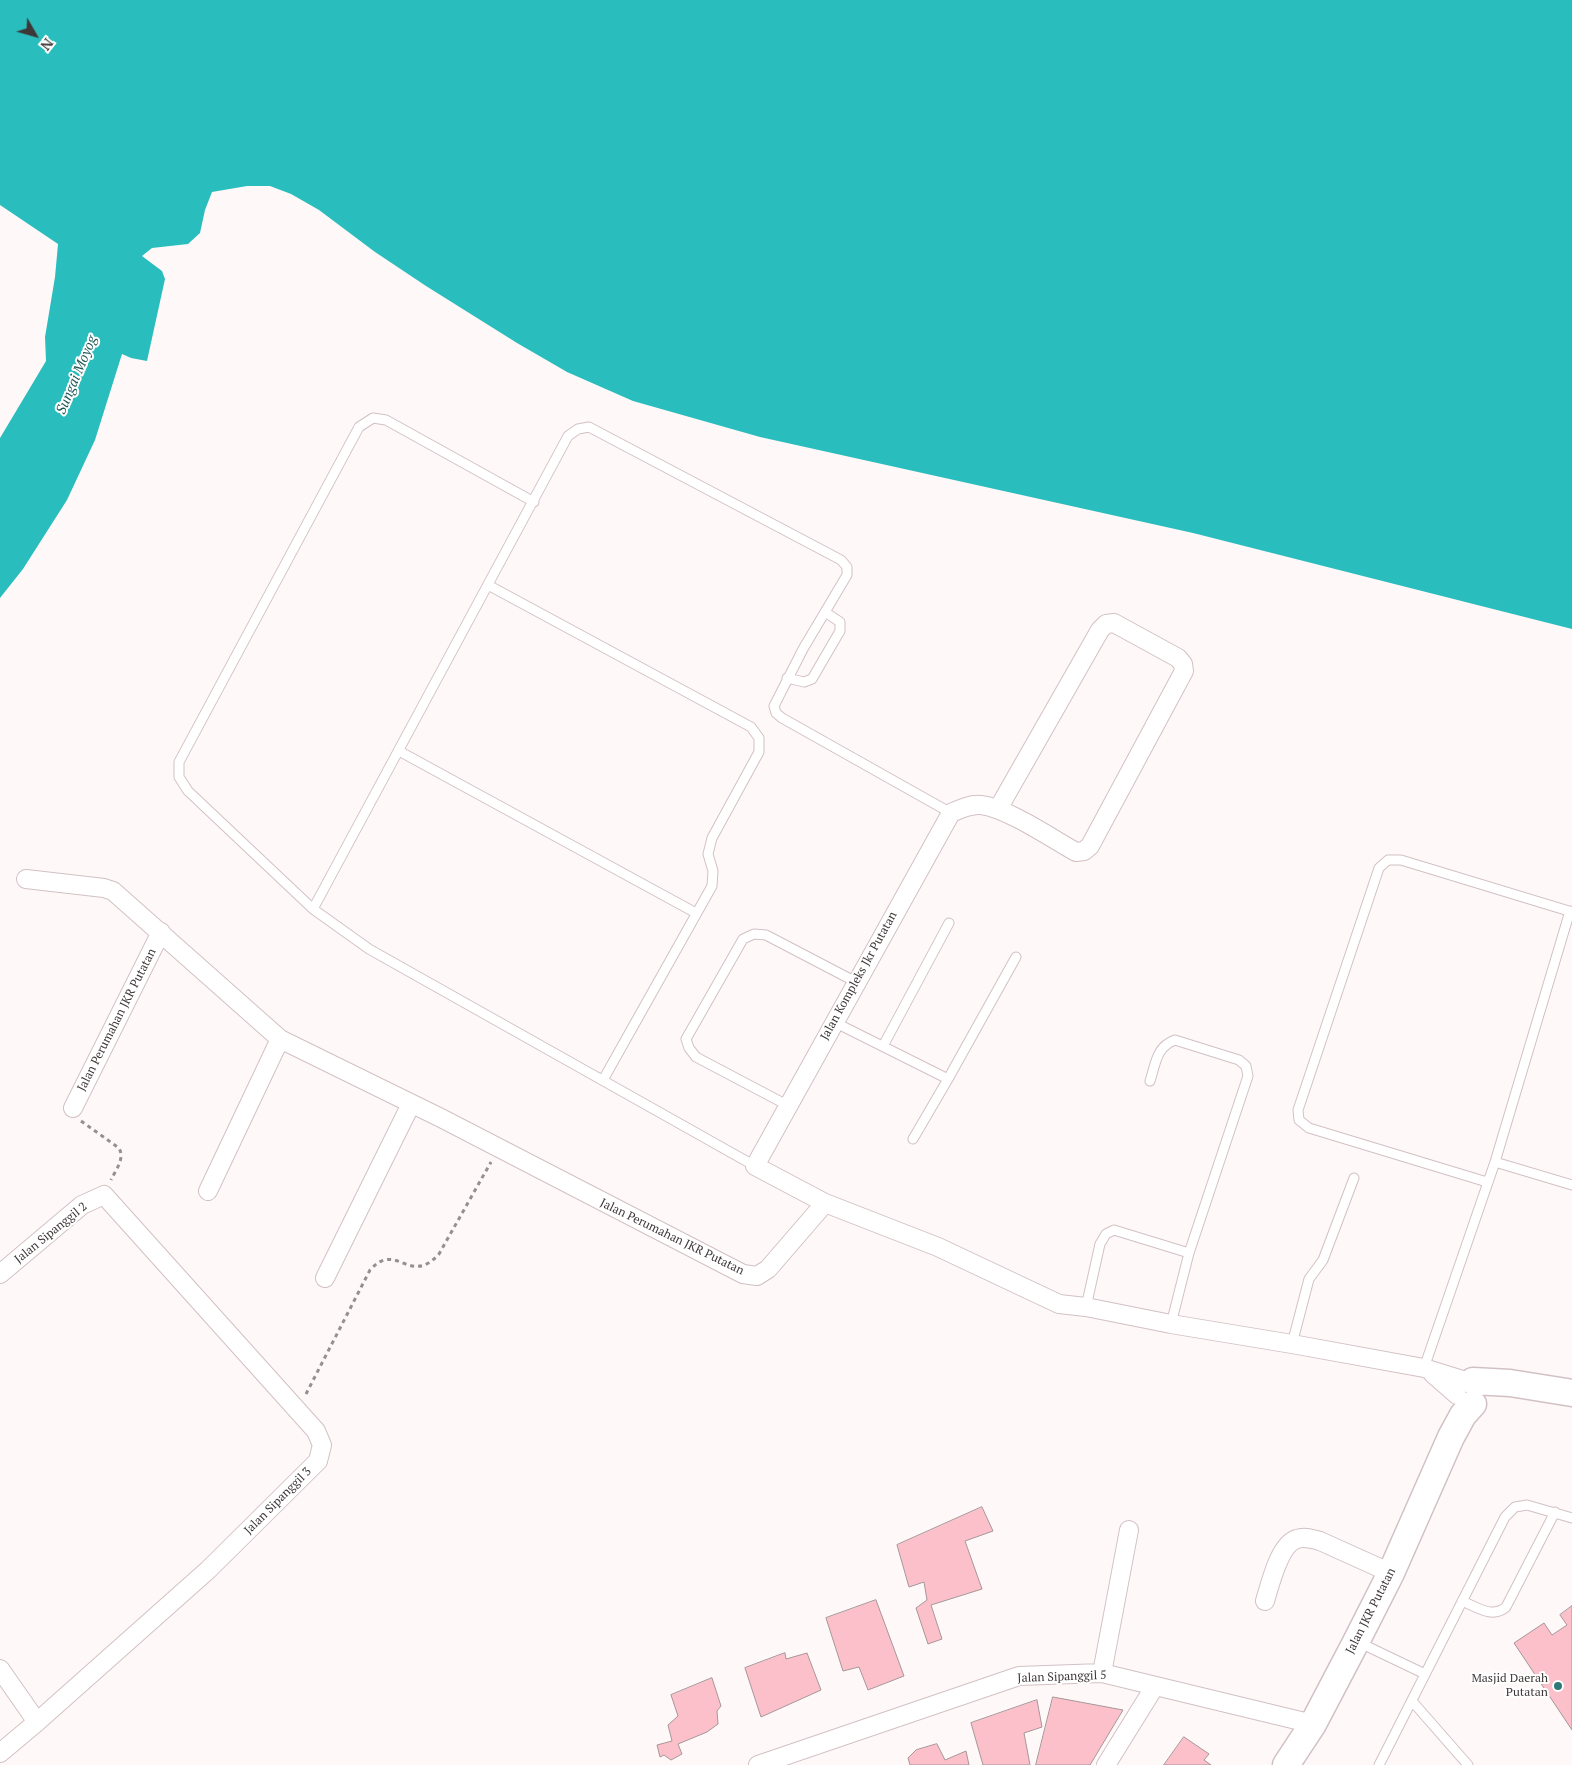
<!DOCTYPE html>
<style>
body{margin:0}
#map{position:relative;width:1572px;height:1765px;overflow:hidden;background:#fff8f9;font-family:"PT Serif",serif}
canvas{display:block}
.north{position:absolute;left:10px;top:10px;width:50px;height:50px;-webkit-text-stroke:4px #fff;paint-order:stroke;rotate:128deg;font-size:14px;font-weight:700;line-height:20px;text-align:center;color:#3e3738}
.north::after{content:'';display:block;margin:auto;width:18px;height:22px;background:#3e3738;clip-path:polygon(50% 0,100% 100%,50% 72%,0 100%)}
</style>
<div id="map">
<canvas width="1572" height="1765"></canvas>
<div class="north">N</div>
</div>
<script>
const ctx = document.querySelector('canvas').getContext('2d');
ctx.lineJoin = 'round';
function fill(path, color) {
  ctx.fillStyle = color;
  ctx.fill(path, 'evenodd');
}
function strokePath(path, color, width, dash) {
  ctx.strokeStyle = color;
  ctx.lineWidth = width;
  ctx.lineCap = dash ? 'butt' : 'round';
  ctx.setLineDash(dash || []);
  ctx.stroke(path);
}
function write(font, color, halo, rows, align = 'center') {
  ctx.font = font + ' "PT Serif",serif';
  ctx.lineWidth = 4;
  ctx.setLineDash([]);
  ctx.textBaseline = 'middle';
  ctx.strokeStyle = halo;
  ctx.fillStyle = color;
  for (const [text, x, y, turn = 0] of rows) {
    ctx.save();
    ctx.translate(x, y);
    ctx.rotate((+turn || 0) * Math.PI / 180);
    ctx.textAlign = isNaN(turn) ? turn : align;
    if (halo) ctx.strokeText(text, 0, 0);
    ctx.fillText(text, 0, 0);
    ctx.restore();
  }
}
fill(new Path2D(`
 M0 0H1572V629L1193 533 760 437 633 401 567 372 517 343 426 286 375 252 319 210 291 194 270 186H247L212 192 205 210 200 233 188 244 152 248 142 256 162 271 165 279 147 361 131 358 122 354 95 440 67 500 23 569 0 598V438L46 361 45 337 55 277 58 244 0 205Z`), '#29bebd');
const building = new Path2D(`
 M982 1507 993 1531 965 1541 982 1589 931 1605 942 1639 928 1644 916 1608 927 1600 924 1582 909 1587 897 1545Z
 M876 1600 904 1676 868 1690 859 1667 843 1671 826 1618Z
 M1572 1606V1730L1514 1643 1544 1623 1552 1635 1567 1625 1560 1615Z
 M785 1653 786 1659 807 1653 821 1690 761 1717 745 1668Z
 M712 1678 721 1706 717 1711 718 1724 707 1732 678 1744 682 1754 671 1760 664 1755 660 1757 657 1745 672 1741 668 1725 678 1716 671 1695Z
 M1053 1697 1123 1710 1090 1765H1036Z
 M1037 1700 1042 1727 1024 1733 1030 1765H983L971 1723Z
 M1184 1737 1209 1754 1204 1760 1211 1765H1164Z
 M937 1744 945 1760 966 1751 969 1765H910L908 1758 916 1750Z`);
fill(building, '#fcc0ca');
strokePath(building, '#a69698', 1);
const lane = new Path2D(`
 M534 502 386 420 373 418 359 427 179 762V777L188 791 313 909 369 949 755 1166
 M488 585 751 727 759 738V752L712 838 708 854 713 871 712 886 603 1080
 M787 678 804 682 812 679 840 631V622L825 612
 M399 751 696 913
 M313 909 568 436 578 429 589 427 841 560 847 567V575L803 649 774 706 776 713 782 718 951 813
 M834 1022 948 1079 1016 957
 M883 1046 949 923
 M1150 1081C1156 1063 1156 1047 1175 1040L1239 1060 1246 1066 1248 1076 1189 1253 1171 1324
 M787 1105 696 1057 689 1048 686 1039 743 939 754 934 766 935 856 982
 M913 1139 948 1079
 M1495 1162 1570 911
 M1487 1182 1309 1128 1299 1120 1298 1110 1379 868 1388 860H1401L1572 912
 M1086 1307 1100 1244 1106 1234 1114 1230 1189 1253
 M1292 1344 1309 1279 1323 1260 1354 1178
 M1424 1368 1495 1162 1572 1185
 M1462 1601C1477 1607 1492 1619 1506 1607L1555 1512
 M1358 1642 1425 1674
 M1412 1701 1468 1765
 M1379 1765 1505 1517 1515 1507 1527 1505 1572 1518`);
const street = new Path2D(`
 M998 809 1100 630 1106 624 1114 623 1178 658 1183 664 1184 671 1090 846 1084 851 1076 852C1051 838 1007 808 981 805 970 804 960 809 951 813L755 1166 825 1203 938 1247 1059 1304 1086 1307 1171 1324 1292 1344 1424 1368 1466 1381
 M26 879 104 888 113 891 280 1039 441 1118 743 1274 757 1276 768 1269 825 1203
 M73 1108 161 932
 M208 1191 280 1039
 M0 1274 82 1205 104 1195 316 1431 322 1445 318 1461 208 1570 37 1722 0 1753
 M325 1278 411 1104
 M1433 1374 1457 1395
 M1265 1601C1270 1585 1279 1544 1297 1539 1305 1536 1312 1539 1320 1541L1391 1573
 M0 1669 37 1722
 M1102 1673 1129 1530
 M758 1765 1019 1676 1102 1673 1313 1724
 M1106 1765 1155 1686`);
const secondary = new Path2D(`
 M1473 1381 1510 1383 1572 1393
 M1286 1765 1313 1724 1356 1642 1391 1573 1451 1437 1463 1415 1473 1404`);
strokePath(lane, '#d2c1c4', 11);
strokePath(street, '#d2c1c4', 20);
strokePath(secondary, '#d2c1c4', 29);
strokePath(new Path2D(`
 M81 1121 119 1148C125 1159 116 1169 111 1180
 M306 1394 370 1270C397 1240 409 1287 439 1254L491 1162`), '#968f90', 3, [4, 4]);
strokePath(lane, '#fff', 9);
strokePath(street, '#fff', 18);
strokePath(secondary, '#fff', 26);
for (const [x, y, r, color] of [
 [1558,1686,5,"#307979"]
]) {
  const dot = new Path2D();
  dot.arc(x, y, r, 0, 2 * Math.PI);
  ctx.fillStyle = color;
  ctx.fill(dot);
  strokePath(dot, '#fff', 2);
}
write('12px', '#3e3738', '#fff', [
 ["Jalan Kompleks Jkr Putatan",859,976,-61],
 ["Jalan Perumahan JKR Putatan",117,1020,-63],
 ["Jalan Sipanggil 2",51,1233,-39],
 ["Jalan Perumahan JKR Putatan",672,1237,26],
 ["Jalan Sipanggil 3",278,1501,-45],
 ["Jalan JKR Putatan",1371,1611,-63],
 ["Jalan Sipanggil 5",1062,1677,-2]
]);
write('12px', '#3e3738', '#fff', [
 ["Masjid Daerah",1548,1679],
 ["Putatan",1548,1693]
], 'right');
write('italic 14px', '#1d5756', '#fff', [
 ["Sungai Moyog",77,375,-67]
]);
</script>
